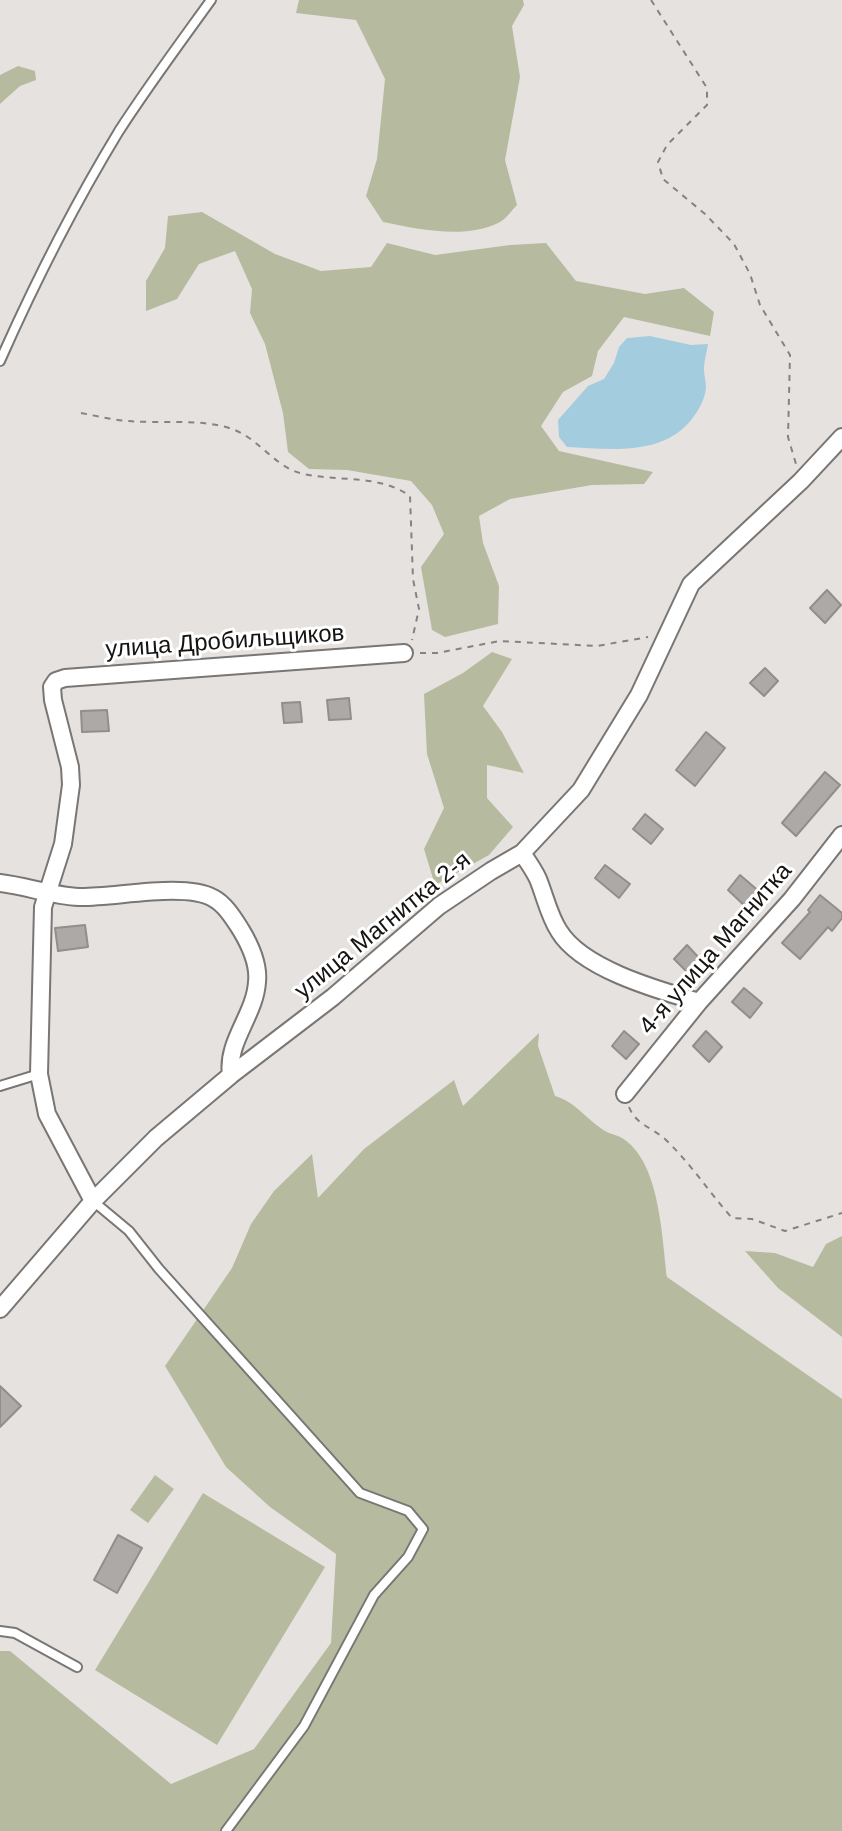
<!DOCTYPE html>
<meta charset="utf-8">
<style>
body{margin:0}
canvas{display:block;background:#e6e2df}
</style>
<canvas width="842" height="1831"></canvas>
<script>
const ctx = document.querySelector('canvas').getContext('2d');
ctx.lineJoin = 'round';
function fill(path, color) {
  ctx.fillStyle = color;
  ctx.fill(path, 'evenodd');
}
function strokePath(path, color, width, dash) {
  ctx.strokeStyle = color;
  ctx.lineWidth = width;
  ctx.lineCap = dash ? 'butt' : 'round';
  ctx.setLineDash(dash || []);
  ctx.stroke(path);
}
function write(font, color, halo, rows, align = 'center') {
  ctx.font = font + ' Arial,sans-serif';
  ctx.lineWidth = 6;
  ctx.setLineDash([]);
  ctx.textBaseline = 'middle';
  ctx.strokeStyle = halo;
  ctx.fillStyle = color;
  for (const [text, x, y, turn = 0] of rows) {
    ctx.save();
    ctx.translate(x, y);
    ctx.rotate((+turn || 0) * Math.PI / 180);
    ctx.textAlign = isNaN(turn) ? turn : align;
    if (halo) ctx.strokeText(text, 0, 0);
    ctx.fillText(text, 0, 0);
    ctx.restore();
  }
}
fill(new Path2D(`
 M299 0H523L524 5 512 26 520 77 505 160 517 205C512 210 506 219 500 222 467 240 417 229 383 222L366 196 377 159 385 79 356 20 296 13Z
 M18 66 35 71 36 80 20 86 0 104V75Z
 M202 212 275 254 321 271 371 267 387 243 435 255 510 245 546 243 576 281 645 294 684 288 714 312 710 336 624 317 598 351 592 376 563 392 541 426 559 451 653 472 644 484 592 485 510 499 479 516 483 543 499 586 498 624 445 637 432 630 421 567 444 534 432 505 411 481 347 470 309 469 288 452 283 413 265 344 250 313 252 289 235 251 199 264 177 299 146 311V281L165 248 168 216Z
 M492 652 512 659 483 706 502 732 524 773 487 765V798L513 827 489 855 435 885 424 849 444 808 427 754 424 694 463 673Z
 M539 1033 538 1046 555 1096C576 1102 587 1120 605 1131 610 1134 617 1135 622 1138 660 1161 662 1237 667 1277L842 1399V1831H0V1651H10L171 1784 254 1749 331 1643 336 1554 270 1507 226 1467 165 1366 232 1268 251 1224 274 1191 312 1154 318 1198 364 1149 454 1080 463 1106Z
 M842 1236V1337L778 1288 745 1251 775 1253 813 1267 826 1244Z
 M155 1475 174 1489 148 1523 130 1510Z
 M203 1493 325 1567 217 1745 95 1670Z`), '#b6bb9f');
fill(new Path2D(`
 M650 336 691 345 708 344C707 352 704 361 704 369 704 375 706 382 706 388 705 398 700 408 694 416 666 457 610 449 567 447L559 437 558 420 588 386 604 379 614 363 619 347 627 338Z`), '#a4ccdf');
const building = new Path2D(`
 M827 590 841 605 825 623 810 608Z
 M765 668 778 681 764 696 750 683Z
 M349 698 351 719 329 720 327 700Z
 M300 702 302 722 284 723 282 703Z
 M107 710 109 731 82 732 81 711Z
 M706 732 725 748 695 786 676 770Z
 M825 772 840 785 796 836 782 823Z
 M645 814 663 829 651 844 633 829Z
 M605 865 630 884 619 898 595 878Z
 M740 875 761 893 748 909 728 890Z
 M820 895 842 913V918L832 931 828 927 800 959 782 943 810 912 808 910Z
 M85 925 88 947 58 951 55 928Z
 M687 945 701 960 688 973 674 959Z
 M744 988 762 1003 750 1018 732 1002Z
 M624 1031 639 1044 626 1059 612 1046Z
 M706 1031 722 1047 709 1062 693 1046Z
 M0 1386 21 1406 0 1427Z
 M118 1535 142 1548 117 1593 94 1580Z`);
fill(building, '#ada9a6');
strokePath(building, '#918e8b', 2);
const lane = new Path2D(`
 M0 361C35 282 74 205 119 131 148 86 180 43 211 0
 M0 1086 39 1074
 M93 1201 129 1231 159 1269 360 1493 408 1511 423 1529 408 1557 374 1595 304 1726 226 1831
 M0 1631 15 1633 77 1667`);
const street = new Path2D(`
 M522 853C528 862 534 870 538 879 545 896 549 916 559 931 582 969 658 990 699 1002
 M0 883C26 886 53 896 79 897 114 898 184 882 213 898 225 904 234 919 241 930 250 945 259 964 257 982 255 1015 226 1042 231 1075
 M625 1094 699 1002 792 899 842 835
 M93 1201 47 1114 39 1074 43 907 63 844 71 785 70 767 53 700 52 687 56 681 65 678 404 653
 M0 1309 93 1201 156 1138 231 1075 333 997 439 906 491 871 522 853 581 790 639 695 691 584 801 481 842 437`);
strokePath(lane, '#797673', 12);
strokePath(street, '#797673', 20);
strokePath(new Path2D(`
 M651 0 707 88V105L667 145 658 162 663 179 705 214 734 244 750 274 760 305 790 355 788 437 796 464
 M81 413C97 416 113 420 129 421 162 424 201 418 232 429 259 438 276 469 304 474 340 482 379 474 410 496L413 579 419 609 412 640
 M420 653H437L500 641 597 646 648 637
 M629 1107C636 1125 652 1127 666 1140 691 1164 709 1192 732 1218L752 1219 785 1231 842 1213`), '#858381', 2, [6, 6]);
strokePath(lane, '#fff', 8);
strokePath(street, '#fff', 16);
write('24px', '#151413', '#fff', [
 ["улица Дробильщиков",225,642,-4],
 ["улица Магнитка 2-я",383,926,-39],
 ["4-я улица Магнитка",716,949,-49]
]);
</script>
